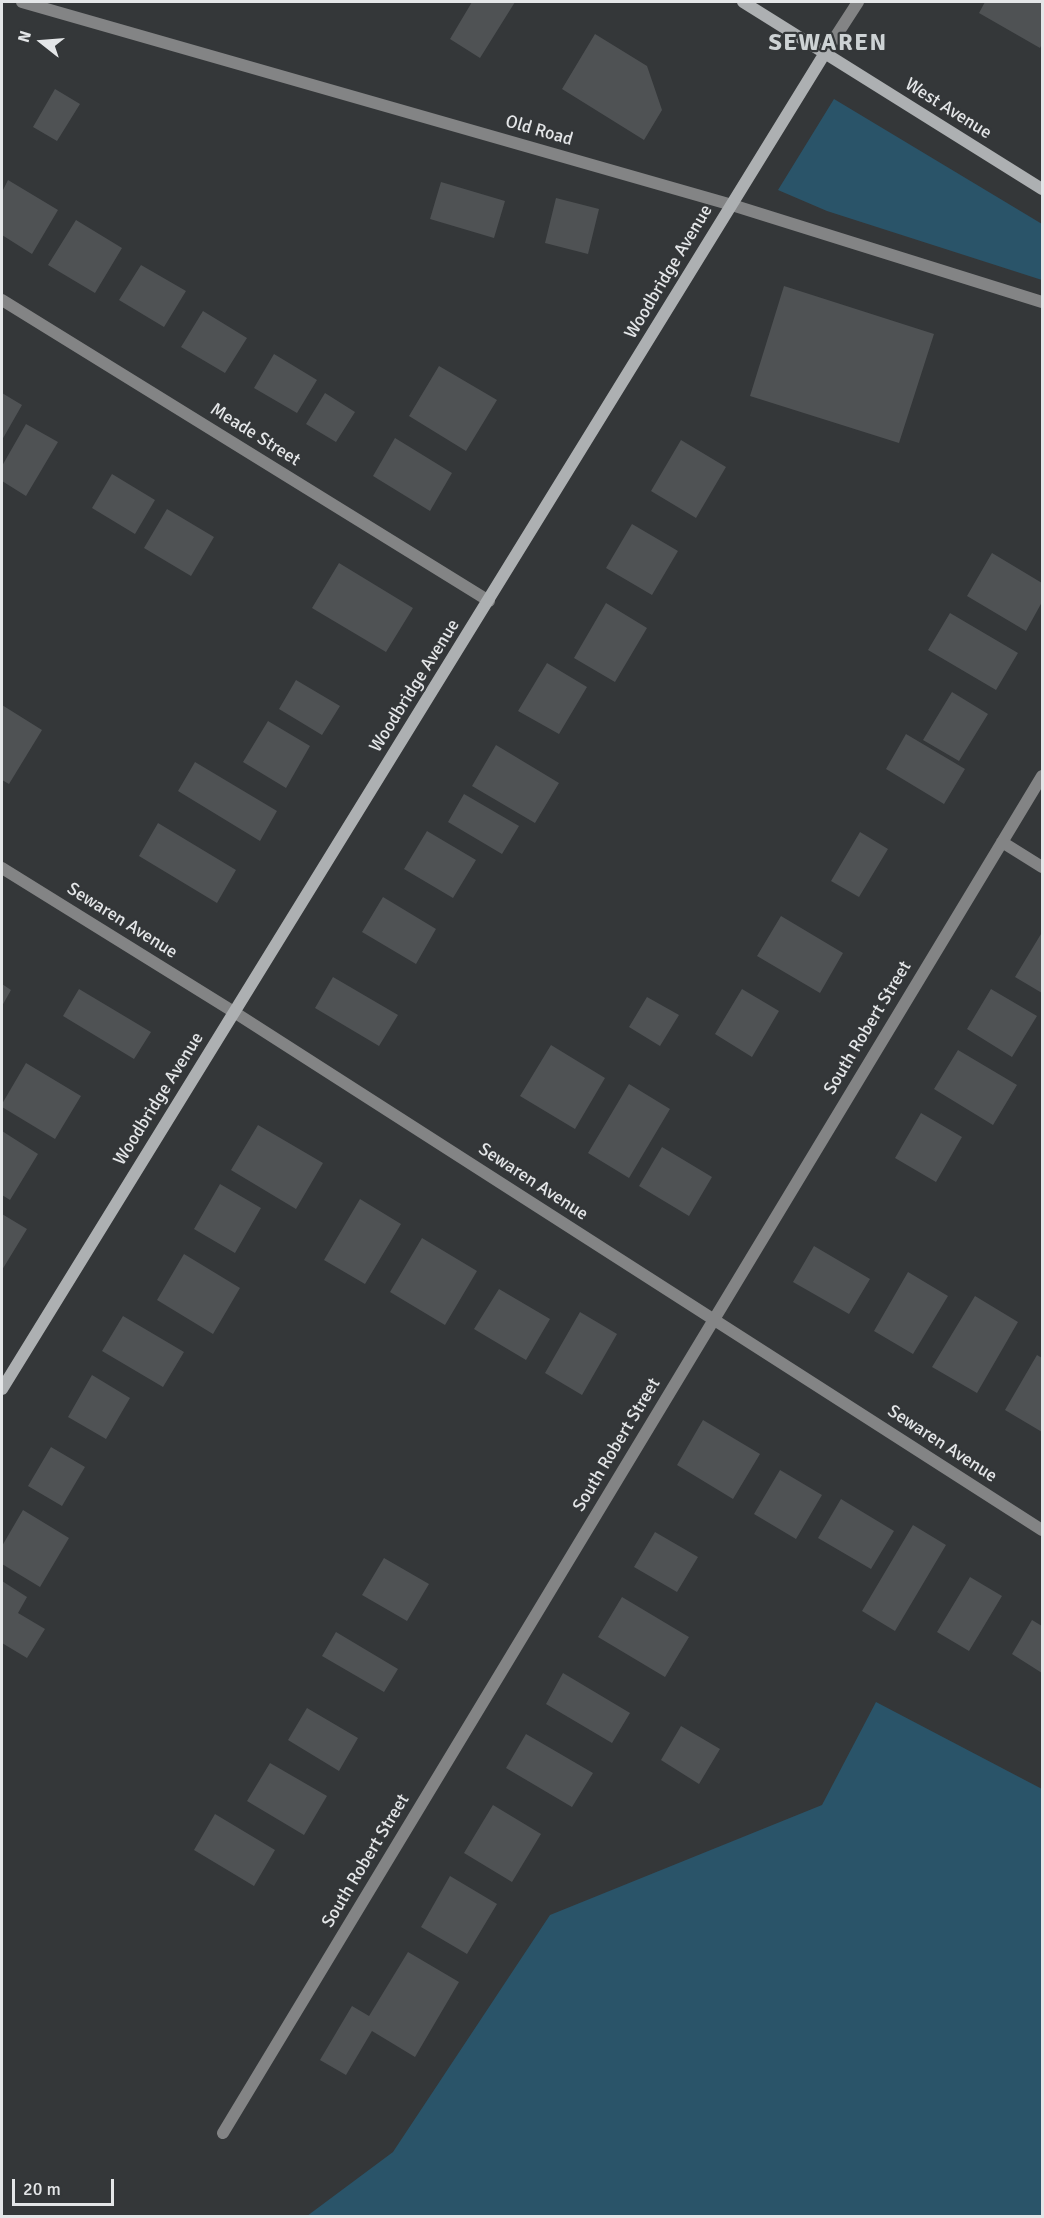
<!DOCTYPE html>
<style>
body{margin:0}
#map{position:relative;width:1044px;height:2218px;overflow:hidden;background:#343739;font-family:Signika,sans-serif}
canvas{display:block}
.frame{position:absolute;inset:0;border:3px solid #e4e6e8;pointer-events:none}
.north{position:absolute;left:12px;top:12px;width:60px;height:60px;-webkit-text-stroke:4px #343739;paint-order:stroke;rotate:287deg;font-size:16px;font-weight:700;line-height:24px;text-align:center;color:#e4e6e8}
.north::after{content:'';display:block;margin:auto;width:21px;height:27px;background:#e4e6e8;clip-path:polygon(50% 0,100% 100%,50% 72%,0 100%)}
.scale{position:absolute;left:12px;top:2179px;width:102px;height:27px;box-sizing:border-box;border:3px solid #e4e6e8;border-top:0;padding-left:8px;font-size:18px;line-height:21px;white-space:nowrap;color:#e4e6e8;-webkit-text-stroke:4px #343739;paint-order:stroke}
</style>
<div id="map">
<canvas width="1044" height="2218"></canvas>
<div class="frame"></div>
<div class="north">N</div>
<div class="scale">20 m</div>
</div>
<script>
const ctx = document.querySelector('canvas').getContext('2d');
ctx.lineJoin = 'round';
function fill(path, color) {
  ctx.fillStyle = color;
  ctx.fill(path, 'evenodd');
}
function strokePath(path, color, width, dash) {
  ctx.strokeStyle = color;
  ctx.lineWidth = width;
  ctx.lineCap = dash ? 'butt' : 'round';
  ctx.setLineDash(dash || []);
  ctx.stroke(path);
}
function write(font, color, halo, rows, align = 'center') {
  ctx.font = font + ' Signika,sans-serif';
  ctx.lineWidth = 4.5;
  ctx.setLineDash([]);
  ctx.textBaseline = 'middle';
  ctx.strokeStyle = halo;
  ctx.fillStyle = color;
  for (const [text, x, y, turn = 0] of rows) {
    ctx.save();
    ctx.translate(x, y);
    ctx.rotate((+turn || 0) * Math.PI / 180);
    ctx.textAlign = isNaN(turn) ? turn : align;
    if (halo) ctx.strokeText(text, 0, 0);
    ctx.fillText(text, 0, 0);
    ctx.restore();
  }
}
fill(new Path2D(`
 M834 99 1042 224V280L827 211 778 190Z
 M876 1702 1042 1789V2216H307L393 2152 550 1915 822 1805Z`), '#2a5469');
fill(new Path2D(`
 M472 2H515L480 58 450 39Z
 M985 2H1042V44L1040 48 979 13Z
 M595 34 647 66 662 110 644 140 562 89Z
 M55 89 80 104 57 141 33 127Z
 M8 180 58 210 32 254 2 235V192Z
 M441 182 505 201 494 238 430 219Z
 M556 198 599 209 588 254 545 243Z
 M76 220 122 248 95 293 48 265Z
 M141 265 186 291 164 327 119 300Z
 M784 286 934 334 899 443 750 396Z
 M203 311 247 338 225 373 181 347Z
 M274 354 317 380 297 413 254 388Z
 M439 366 497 400 466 451 409 416Z
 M2 393 22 405 2 440Z
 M325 393 355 412 336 442 306 424Z
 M26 424 58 442 26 496 2 481V466Z
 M395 438 452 473 430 511 373 476Z
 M681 440 726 467 696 518 651 491Z
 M112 474 155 500 135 534 92 508Z
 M167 509 214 537 191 576 144 548Z
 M632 524 678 551 652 595 606 568Z
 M992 553 1042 583V602L1026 631 967 596Z
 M339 563 413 608 386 652 312 608Z
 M606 603 647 628 615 682 574 658Z
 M950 613 1018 653 996 690 928 650Z
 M547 663 587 687 559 734 518 711Z
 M296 680 340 706 322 735 279 709Z
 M952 692 988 714 959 761 923 740Z
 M2 705 42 730 9 784 2 780Z
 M268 721 310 746 286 788 243 762Z
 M906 734 965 769 944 804 886 769Z
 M496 745 559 783 535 823 472 786Z
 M195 762 277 811 260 841 178 791Z
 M464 794 519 826 502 854 448 822Z
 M158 823 236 870 217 903 139 856Z
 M427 831 476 860 453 898 404 869Z
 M860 832 888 849 859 897 831 881Z
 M383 897 436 929 416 964 362 932Z
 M781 916 843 953 820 993 757 956Z
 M1041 934 1042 935V993L1015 977Z
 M333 977 398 1015 379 1046 315 1008Z
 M2 984 11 990 2 1006Z
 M79 989 151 1032 134 1059 63 1016Z
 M742 989 779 1011 752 1057 715 1034Z
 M991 989 1037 1016 1012 1057 967 1029Z
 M647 997 679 1015 660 1046 629 1027Z
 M551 1045 605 1078 575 1129 520 1096Z
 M958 1050 1017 1085 993 1125 934 1089Z
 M26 1063 81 1096 55 1139 2 1107V1104Z
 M629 1084 670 1109 629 1178 588 1153Z
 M921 1113 962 1137 936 1182 895 1158Z
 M258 1125 323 1163 296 1209 231 1170Z
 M2 1131 38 1154 10 1200 2 1195Z
 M662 1147 712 1177 689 1216 639 1186Z
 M220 1184 261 1208 235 1253 194 1229Z
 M360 1199 401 1224 365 1284 324 1260Z
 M2 1214 27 1229 2 1270Z
 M422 1238 477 1271 445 1325 390 1292Z
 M814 1246 870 1279 849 1314 793 1282Z
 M184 1254 240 1288 213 1334 157 1300Z
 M908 1272 948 1296 913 1354 874 1331Z
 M499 1289 550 1319 526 1360 474 1329Z
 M975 1296 1018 1322 977 1393 932 1367Z
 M580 1312 617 1334 582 1395 545 1373Z
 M123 1316 184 1352 163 1387 102 1351Z
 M1037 1355 1042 1358V1432L1005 1410Z
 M92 1375 130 1398 106 1439 68 1417Z
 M703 1420 760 1454 733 1499 677 1465Z
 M51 1447 85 1467 62 1506 28 1486Z
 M780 1470 822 1495 796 1539 754 1514Z
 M841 1499 894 1531 871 1569 818 1538Z
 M23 1510 69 1538 40 1587 2 1564V1546Z
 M913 1525 946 1545 895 1631 862 1611Z
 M655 1532 698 1557 677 1592 634 1567Z
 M384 1558 429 1584 407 1621 362 1595Z
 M970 1577 1002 1596 969 1651 937 1632Z
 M2 1581 27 1597 18 1613 45 1629 27 1658 2 1643Z
 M622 1597 689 1637 665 1677 598 1637Z
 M1032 1620 1042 1626V1673L1012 1654Z
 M336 1632 398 1669 384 1692 322 1656Z
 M563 1673 630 1713 612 1743 546 1704Z
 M307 1708 358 1738 339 1771 288 1740Z
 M681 1726 720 1749 699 1784 661 1760Z
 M526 1734 593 1773 572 1807 506 1768Z
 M270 1763 327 1796 304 1835 247 1801Z
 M493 1805 541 1834 512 1882 464 1853Z
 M215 1814 275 1850 254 1886 194 1850Z
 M450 1876 497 1904 467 1954 421 1927Z
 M408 1952 459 1982 415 2057 372 2031 346 2075 320 2060 352 2006 369 2016Z`), '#4f5254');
strokePath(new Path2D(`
 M22 2 732 205 1042 302
 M825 53 858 2
 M2 300 489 601
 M1002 842 1042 867
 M2 868 234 1012 1042 1530
 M223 2133 1042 776`), '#838485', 12);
strokePath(new Path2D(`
 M743 2 1042 189
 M2 1389 825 53`), '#adb0b2', 12);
write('18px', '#e4e6e8', '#343739', [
 ["West Avenue",948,109,32],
 ["Old Road",539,131,16],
 ["Woodbridge Avenue",669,272,-59],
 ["Meade Street",255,435,32],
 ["Woodbridge Avenue",415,686,-58],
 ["Sewaren Avenue",122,921,32],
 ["South Robert Street",868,1028,-59],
 ["Woodbridge Avenue",159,1099,-58],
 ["Sewaren Avenue",533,1182,33],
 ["Sewaren Avenue",942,1444,33],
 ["South Robert Street",617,1445,-59],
 ["South Robert Street",366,1861,-59]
]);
ctx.letterSpacing = '1.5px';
write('bold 24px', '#cdd2d4', '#343739', [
 ["SEWAREN",828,44]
]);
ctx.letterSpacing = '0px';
</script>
